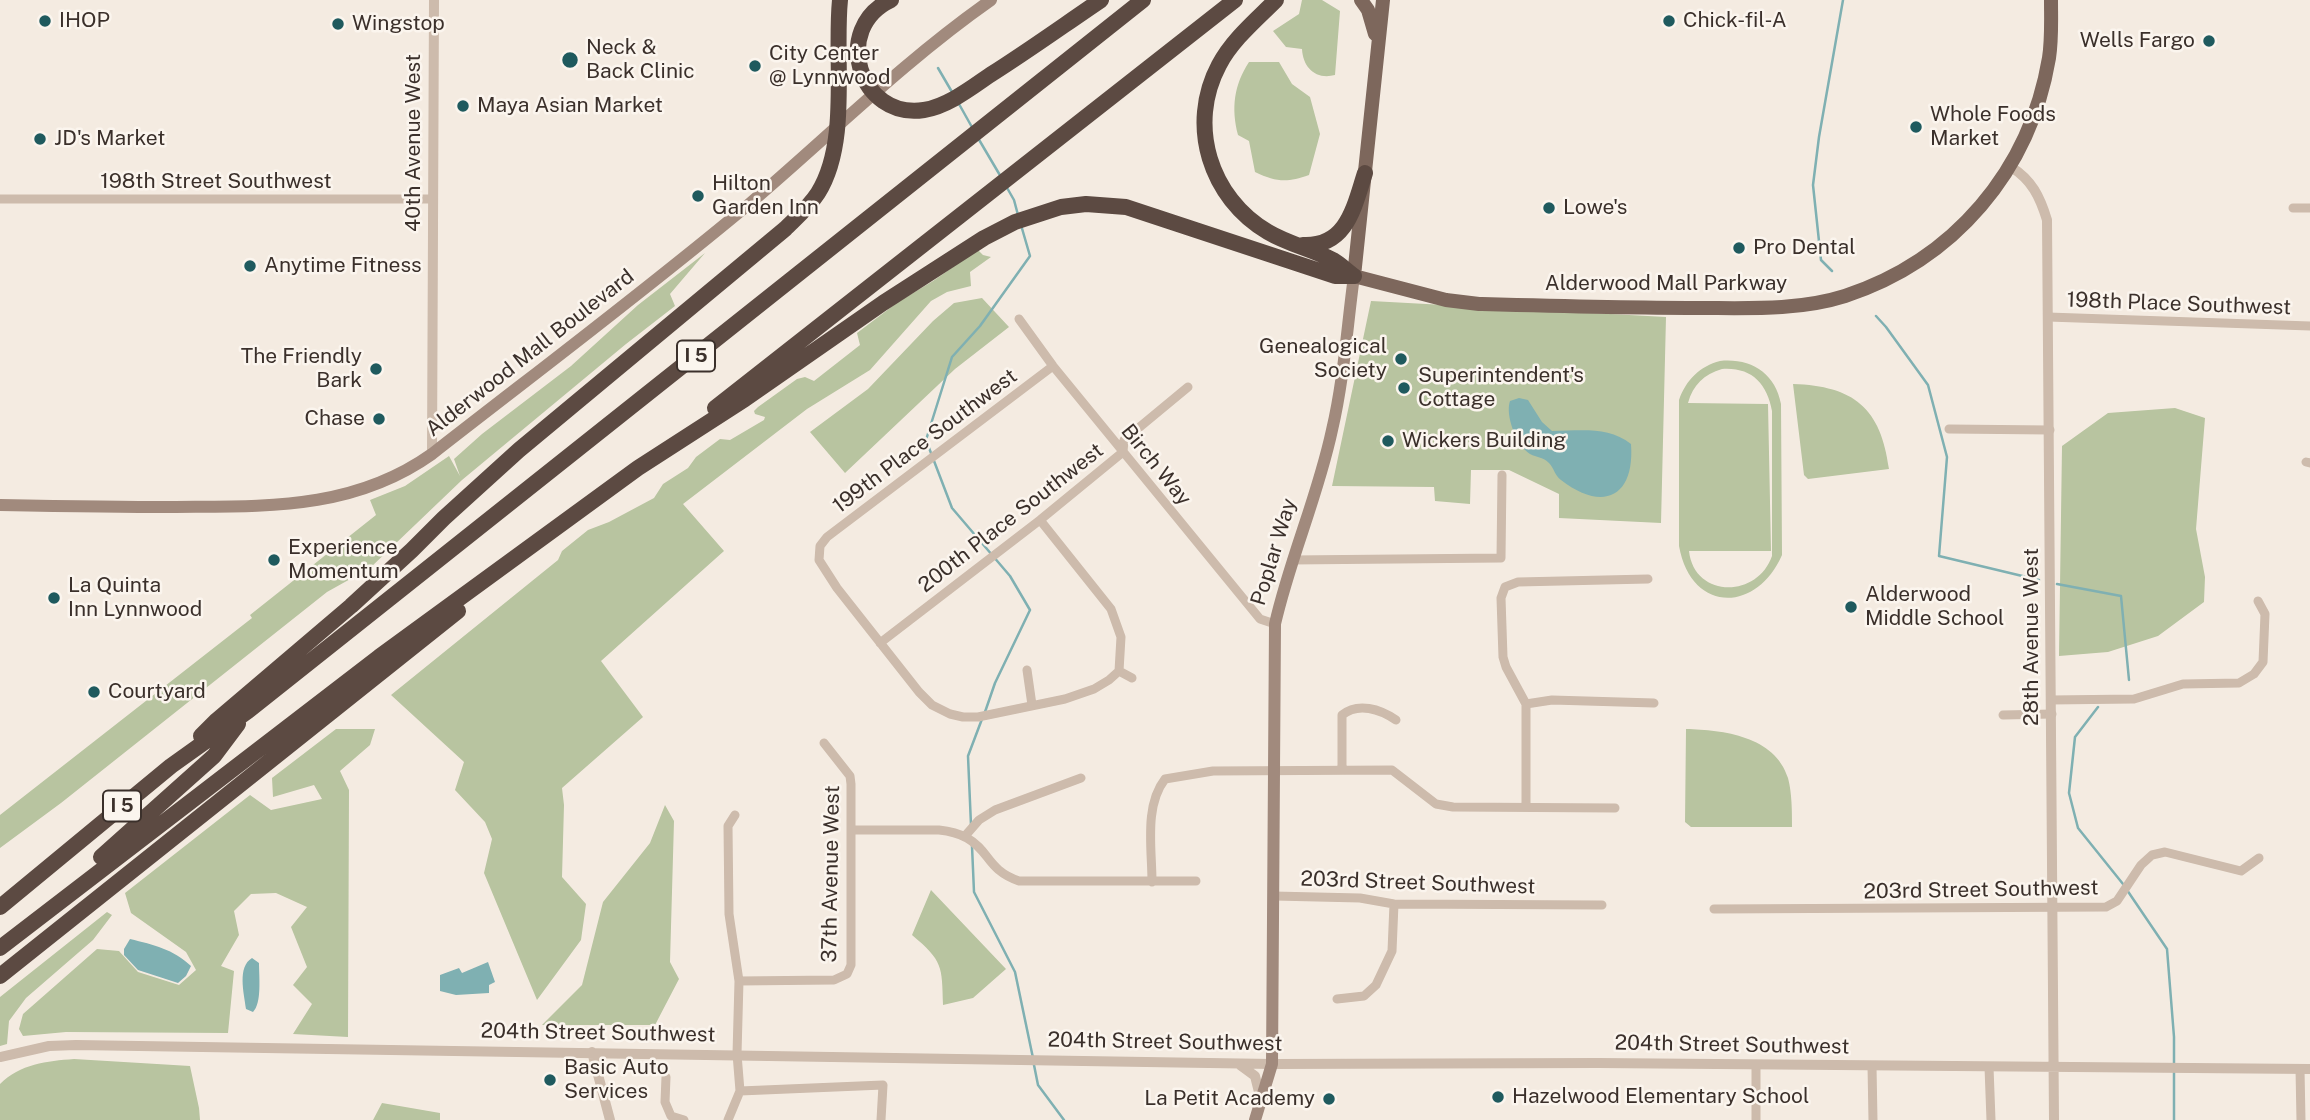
<!DOCTYPE html>
<style>
body{margin:0}
canvas{display:block;background:#f4ebe1}
</style>
<canvas width="2310" height="1120"></canvas>
<script>
const ctx = document.querySelector('canvas').getContext('2d');
ctx.lineJoin = 'round';
function fill(path, color) {
  ctx.fillStyle = color;
  ctx.fill(path, 'evenodd');
}
function strokePath(path, color, width, dash) {
  ctx.strokeStyle = color;
  ctx.lineWidth = width;
  ctx.lineCap = dash ? 'butt' : 'round';
  ctx.setLineDash(dash || []);
  ctx.stroke(path);
}
function write(font, color, halo, rows, align = 'center') {
  ctx.font = font + ' "Public Sans",sans-serif';
  ctx.lineWidth = 5;
  ctx.setLineDash([]);
  ctx.textBaseline = 'middle';
  ctx.strokeStyle = halo;
  ctx.fillStyle = color;
  for (const [text, x, y, turn = 0] of rows) {
    ctx.save();
    ctx.translate(x, y);
    ctx.rotate((+turn || 0) * Math.PI / 180);
    ctx.textAlign = isNaN(turn) ? turn : align;
    if (halo) ctx.strokeText(text, 0, 0);
    ctx.fillText(text, 0, 0);
    ctx.restore();
  }
}
fill(new Path2D(`
 M1302 0H1322L1340 11 1335 75C1316 80 1303 68 1302 49L1286 47 1273 31 1299 14Z
 M1249 62H1279L1292 84 1310 97 1320 134 1309 175C1287 183 1276 182 1255 172L1249 141 1238 135C1231 108 1234 85 1249 62Z
 M978 250 983 255 991 257 970 272 971 286 947 292 931 301 870 370 807 409 683 504 724 551 601 661 643 717 562 788 564 805 562 877 586 904 581 940 537 1000 484 873 492 839 485 822 455 790 464 762 391 695 558 560 562 551 588 530 609 522 654 498 663 484 688 468 696 457 720 439 730 440 764 420 765 417 755 414 754 411 758 407 797 379 805 377 814 381 860 345 857 333 898 302 933 281 953 267 957 262Z
 M705 253 670 294 675 306 626 344 462 480 370 568 327 592 61 803 0 848V815L252 618 250 615 376 515 370 500 405 486 449 456 460 476 454 459 482 434 571 366 638 305Z
 M982 298 1009 327 955 369 845 473 810 432 868 389 933 321 954 303Z
 M1371 301 1666 317 1661 523 1559 518V494L1509 470H1471L1470 504 1435 501 1434 487 1332 486Z
 M1720 361C1751 358 1775 373 1781 404L1782 555C1756 614 1691 613 1679 546V400C1686 380 1700 366 1720 361ZM1722 369C1751 367 1767 383 1772 411V556C1757 599 1694 598 1689 551H1771L1768 404 1688 403C1693 385 1704 374 1722 369Z
 M1793 384C1854 386 1881 408 1889 469L1808 479 1804 475Z
 M2175 408 2205 418 2196 529 2205 577 2204 602 2158 636 2108 652 2059 656 2062 446 2108 413Z
 M336 729H375L370 745 340 771 349 790 348 1037 293 1034 312 1004 293 985 307 967 291 927 307 907 276 893 251 894 234 911 239 935 221 966 234 971 228 1033 66 1032 23 1036 19 1029 23 1014 97 949 119 951 138 972 179 985 196 970 186 952 131 913 125 893 250 795 271 810 322 799 314 785 273 797 272 778Z
 M1686 729C1723 730 1775 736 1788 778 1792 793 1792 811 1792 827H1691L1685 822Z
 M665 805 674 821 670 962 679 979 655 1025H542L582 985 603 902 650 843Z
 M931 890 1006 969 973 998 943 1005C942 966 943 961 912 935Z
 M107 912 112 915 93 940 26 998 9 1021 7 1044 0 1046V997Z
 M74 1059 190 1066 199 1108 200 1120H0V1084C20 1064 47 1061 74 1059Z
 M382 1103 440 1113V1120H373Z`), '#b8c4a0');
fill(new Path2D(`
 M1519 398 1528 400 1542 422 1552 431C1581 431 1608 426 1631 444 1635 498 1602 512 1561 480 1555 476 1554 468 1549 463 1542 456 1537 458 1530 454 1516 445 1505 415 1510 401Z
 M130 939C154 945 173 949 191 966L186 976 178 983 138 970 124 955V949Z
 M252 958 259 963C259 977 262 1003 253 1012L246 1009C244 993 237 967 252 958Z
 M488 962 495 982 489 985V993L456 995 440 991V975L459 968 462 973Z`), '#7fb0b2');
strokePath(new Path2D(`
 M938 68 952 92
 M959 104 973 129
 M978 138 1001 177
 M1006 186 1014 200 1018 215
 M1832 271 1821 260 1813 185 1819 137 1843 0
 M1876 316 1886 327 1928 385 1947 457 1939 556 2039 580
 M2057 584 2121 596 2129 680
 M2098 707 2075 737 2069 793 2078 828 2123 884
 M985 712 995 683 1030 610 1010 576 952 508 926 440 952 357 980 326 1030 256 1021 225
 M971 825 968 756 982 719
 M972 846 974 892 1015 972 1033 1058
 M2127 890 2167 949 2174 1037V1063
 M1034 1065 1038 1085 1064 1120
 M2174 1120V1070`), '#7fb0b2', 2.5);
strokePath(new Path2D(`
 M0 199H432
 M2293 208H2310
 M2048 317 2310 326
 M1019 319 1053 366 1260 619 1275 624
 M1949 429 2050 430
 M2306 462 2310 463
 M1040 520 1111 609 1121 637 1119 671 1109 680 1094 689 1065 699 978 717H963L950 714 932 705 919 692 837 588 819 560 820 546 827 537 1053 366
 M1292 560 1501 558 1502 475
 M880 643 1040 520 1123 452 1124 440 1188 387
 M1027 670 1032 705
 M1119 671 1132 678
 M2051 700 2134 699 2183 684 2239 683 2254 674 2263 662 2265 614 2258 601
 M1526 704 1552 700 1654 703
 M2003 715 2052 714
 M1342 770V715C1358 702 1380 709 1396 720
 M1526 807V704L1506 667 1503 657 1501 598 1505 587 1518 582 1648 579
 M735 815 728 826 729 914 739 981 737 1054 740 1091 883 1085 881 1120
 M852 830H939C949 831 958 833 967 838 990 851 987 870 1019 881H1196
 M965 836 979 820 995 810 1081 778
 M1152 882C1152 849 1144 806 1165 779L1213 771 1392 770 1436 804 1453 807 1615 808
 M1274 896 1360 898 1394 904 1602 905
 M1714 909 2106 907 2117 901 2141 865 2152 855 2165 852 2241 871 2259 858
 M739 981 834 980 847 974 851 965V784L850 776 824 743
 M1337 999 1364 996 1376 985 1392 951 1394 904
 M1756 1065V1120
 M1872 1066 1873 1120
 M1989 1067 1991 1120
 M2300 1069 2301 1120
 M666 1077 665 1102 671 1116 684 1120
 M728 1120 740 1091`), '#cdbbac', 9);
strokePath(new Path2D(`
 M2011 167C2032 180 2040 197 2047 220L2054 1120
 M432 454 434 0
 M592 1052 610 1120
 M0 1057 49 1046 76 1045 1272 1064 1598 1063 2310 1069
 M1240 1065 1255 1076 1261 1100`), '#cdbbac', 10);
strokePath(new Path2D(`
 M0 505C57 506 114 507 171 507 263 506 352 511 432 454 537 372 645 291 748 205 829 136 904 61 991 0
 M1255 1120 1272 1064 1275 624C1290 558 1318 496 1332 430 1344 379 1347 327 1354 276`), '#a18a7d', 12);
strokePath(new Path2D(`
 M1361 0 1368 10 1375 34
 M1383 0 1354 276 1446 300 1479 304C1552 306 1624 308 1697 308 1745 308 1798 311 1845 296 1954 260 2030 171 2049 58 2052 39 2051 19 2051 0`), '#7d675c', 14);
strokePath(new Path2D(`
 M891 0C831 28 859 120 924 110 948 106 971 88 990 75 1028 51 1064 25 1101 0
 M1276 0C1256 20 1232 40 1219 65 1187 125 1210 198 1268 232 1288 244 1312 249 1333 260 1340 264 1347 271 1354 276
 M1303 245C1347 247 1354 207 1365 173
 M715 408 1235 0
 M201 736 217 720 351 606 412 550 444 518 519 450 785 229C796 218 809 207 818 193 850 142 834 59 840 0
 M101 857 214 756 238 724
 M0 907 171 766 248 711 1143 0
 M0 948 379 657 638 468 745 399 883 303 984 238 1015 222 1061 207 1086 204 1126 207 1335 276H1354
 M0 976 458 611`), '#5c4a42', 16);
for (const [x, y, r, color] of [
 [45,21,7,"#1f5a5e"],
 [1669,21,7,"#1f5a5e"],
 [338,24,7,"#1f5a5e"],
 [2209,41,7,"#1f5a5e"],
 [570,60,9,"#1f5a5e"],
 [755,66,7,"#1f5a5e"],
 [463,106,7,"#1f5a5e"],
 [1916,127,7,"#1f5a5e"],
 [40,139,7,"#1f5a5e"],
 [698,196,7,"#1f5a5e"],
 [1549,208,7,"#1f5a5e"],
 [1739,248,7,"#1f5a5e"],
 [250,266,7,"#1f5a5e"],
 [1401,359,7,"#1f5a5e"],
 [376,369,7,"#1f5a5e"],
 [1404,388,7,"#1f5a5e"],
 [379,419,7,"#1f5a5e"],
 [1388,441,7,"#1f5a5e"],
 [274,560,7,"#1f5a5e"],
 [54,598,7,"#1f5a5e"],
 [1851,607,7,"#1f5a5e"],
 [94,692,7,"#1f5a5e"],
 [550,1080,7,"#1f5a5e"],
 [1498,1097,7,"#1f5a5e"],
 [1329,1099,7,"#1f5a5e"]
]) {
  const dot = new Path2D();
  dot.arc(x, y, r, 0, 2 * Math.PI);
  ctx.fillStyle = color;
  ctx.fill(dot);
  strokePath(dot, '#fbf5ee', 2.5);
}
for (const [x, y, w] of [
 [696,356,38],
 [122,806,38]
]) {
  const box = new Path2D();
  box.roundRect(x - w / 2, y - 15.5, w, 31, 5);
  ctx.fillStyle = '#fbf5ee';
  ctx.fill(box);
  strokePath(box, '#3b302b', 2);
}
write('bold 19px', '#3b302b', null, [
 ["I 5",696,356],
 ["I 5",122,806]
]);
write('21px', '#3b302b', '#fbf5ee', [
 ["IHOP",59,21],
 ["Chick-fil-A",1683,21],
 ["Wingstop",352,24],
 ["Wells Fargo",2195,41,"right"],
 ["Neck &",586,48],
 ["Back Clinic",586,72],
 ["City Center",769,54],
 ["@ Lynnwood",769,78],
 ["Maya Asian Market",477,106],
 ["Whole Foods",1930,115],
 ["Market",1930,139],
 ["JD's Market",54,139],
 ["Hilton",712,184],
 ["Garden Inn",712,208],
 ["Lowe's",1563,208],
 ["Pro Dental",1753,248],
 ["Anytime Fitness",264,266],
 ["Genealogical",1387,347,"right"],
 ["Society",1387,371,"right"],
 ["The Friendly",362,357,"right"],
 ["Bark",362,381,"right"],
 ["Superintendent's",1418,376],
 ["Cottage",1418,400],
 ["Chase",365,419,"right"],
 ["Wickers Building",1402,441],
 ["Experience",288,548],
 ["Momentum",288,572],
 ["La Quinta",68,586],
 ["Inn Lynnwood",68,610],
 ["Alderwood",1865,595],
 ["Middle School",1865,619],
 ["Courtyard",108,692],
 ["Basic Auto",564,1068],
 ["Services",564,1092],
 ["Hazelwood Elementary School",1512,1097],
 ["La Petit Academy",1315,1099,"right"]
], 'left');
write('21px', '#3b302b', '#fbf5ee', [
 ["40th Avenue West",414,143,-90],
 ["198th Street Southwest",216,182],
 ["Alderwood Mall Parkway",1666,284],
 ["198th Place Southwest",2179,304,2],
 ["Alderwood Mall Boulevard",530,353,-38],
 ["199th Place Southwest",925,441,-37],
 ["Birch Way",1156,465,51],
 ["200th Place Southwest",1011,518,-38],
 ["Poplar Way",1274,552,-73],
 ["28th Avenue West",2032,637,-90],
 ["37th Avenue West",831,874,-89],
 ["203rd Street Southwest",1418,883,2],
 ["203rd Street Southwest",1981,890,-1],
 ["204th Street Southwest",598,1033,1],
 ["204th Street Southwest",1165,1042,1],
 ["204th Street Southwest",1732,1045,1]
]);
</script>
